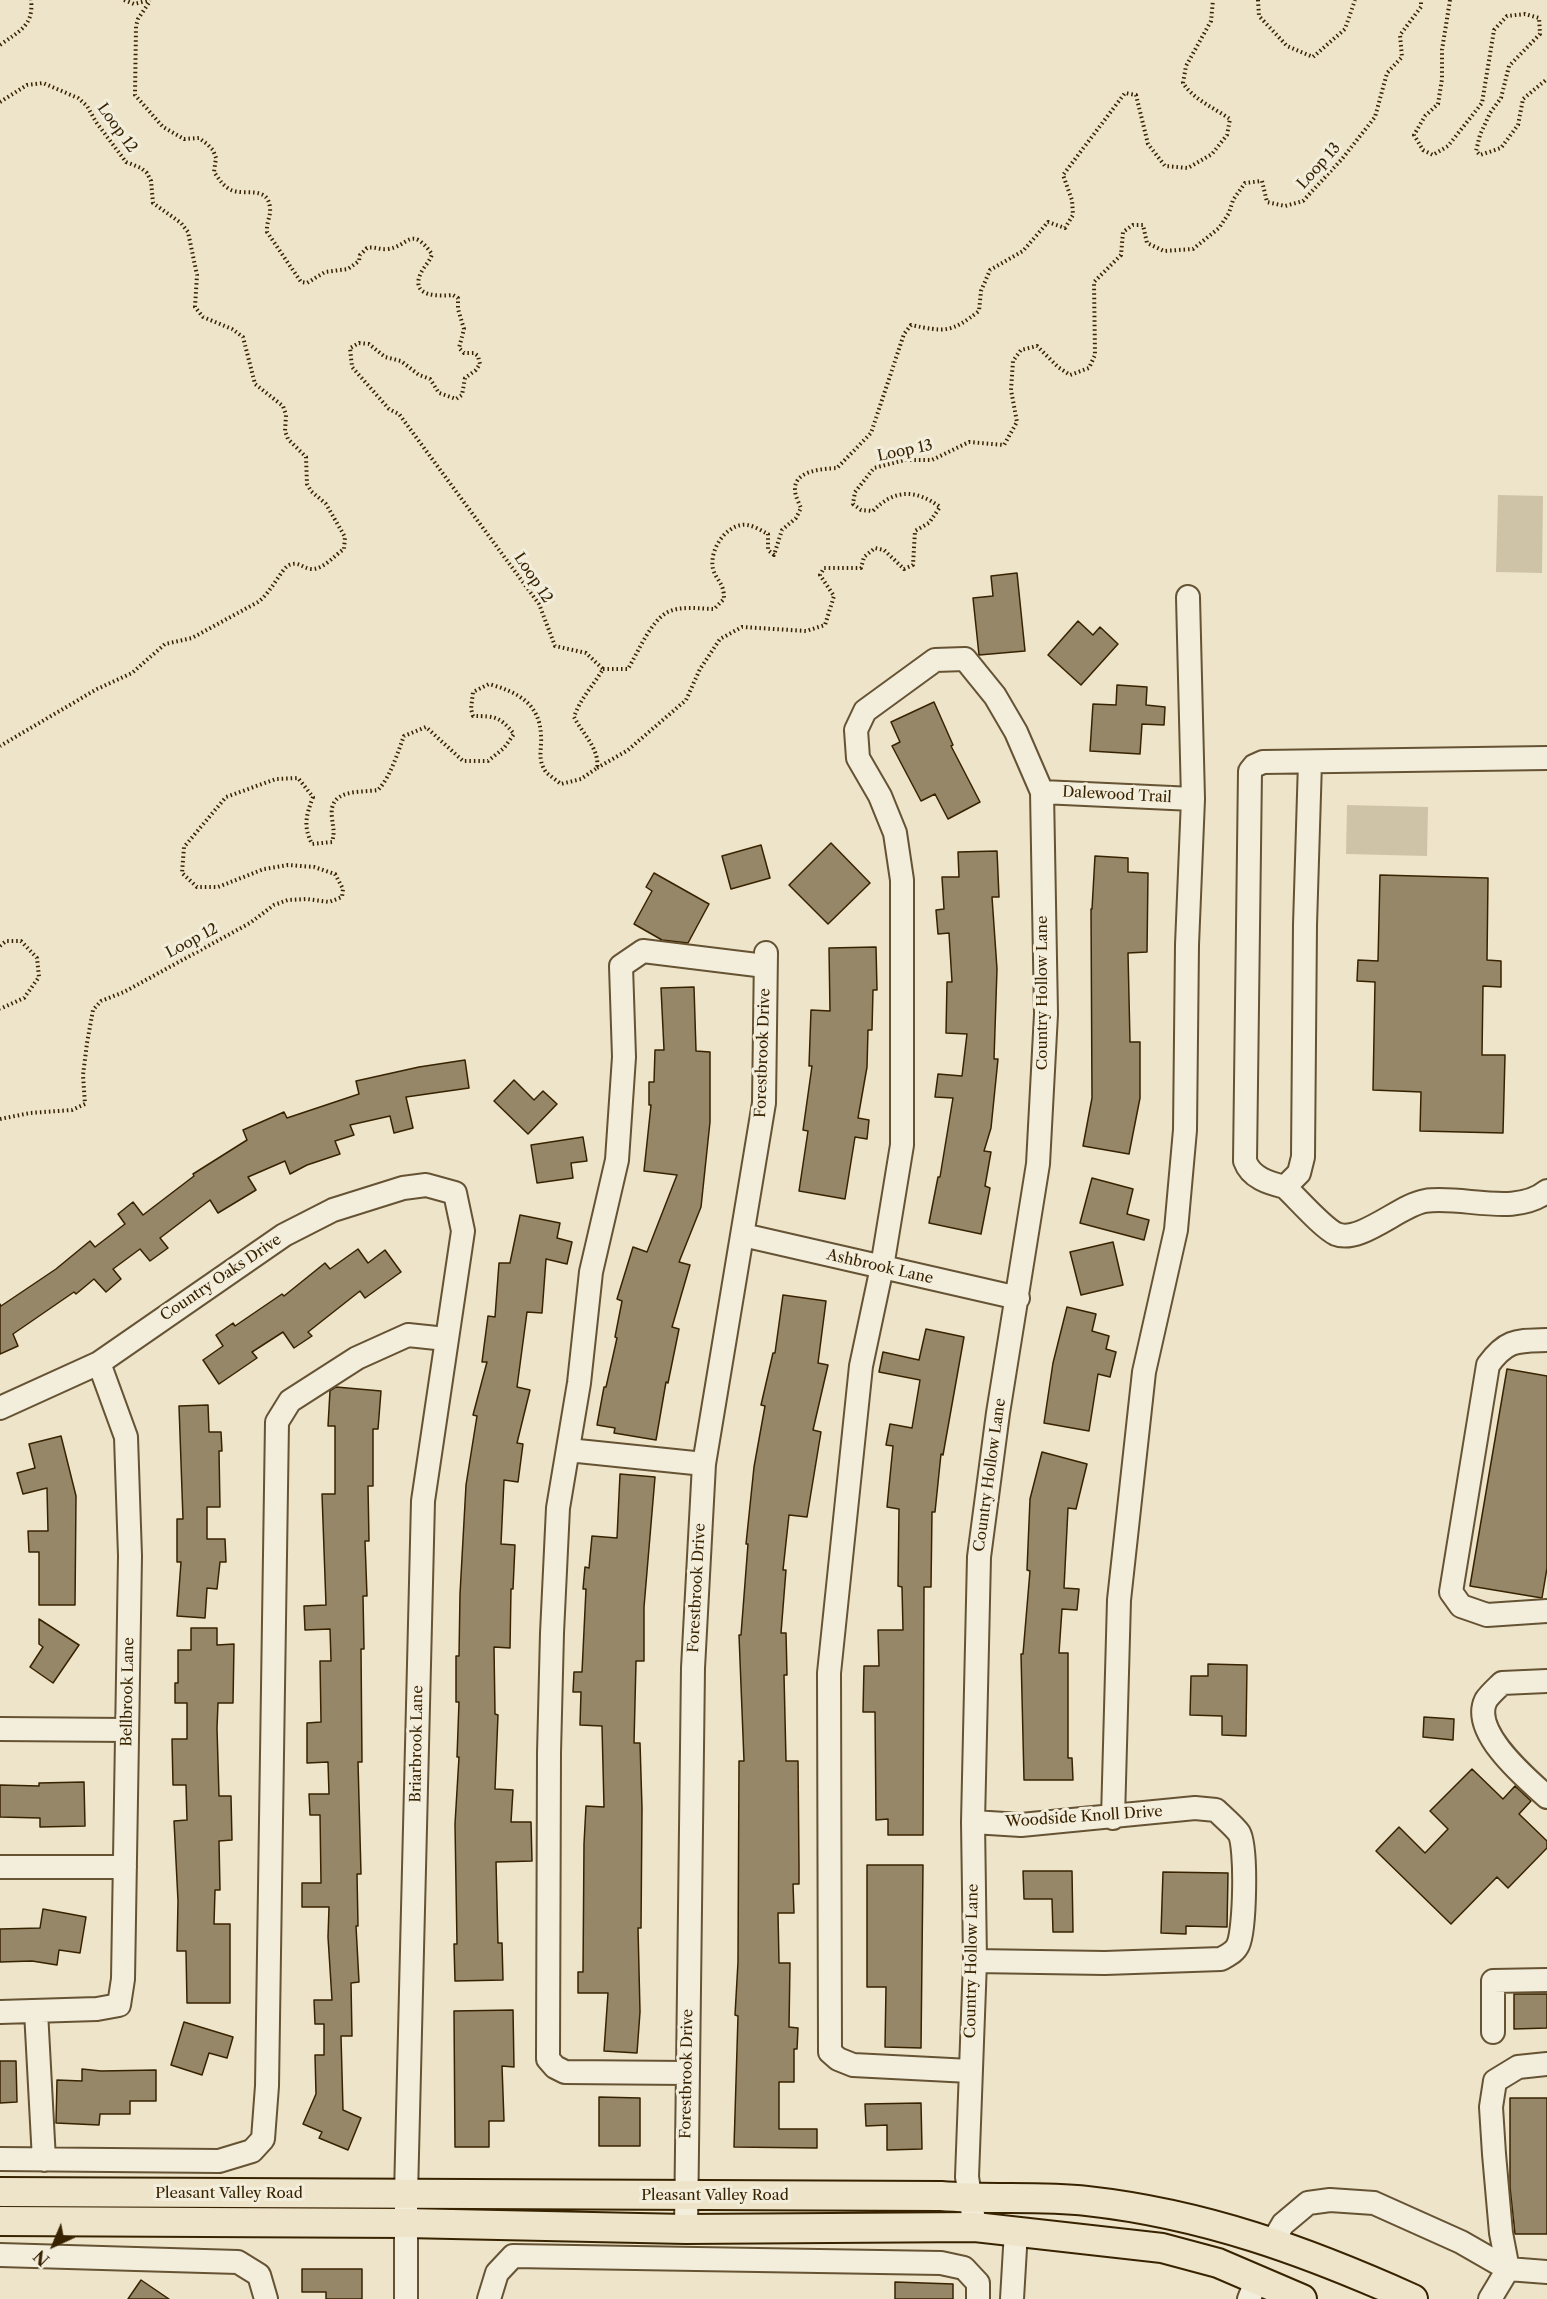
<!DOCTYPE html>
<style>
body{margin:0}
#map{position:relative;width:1547px;height:2299px;overflow:hidden;background:#ede4c9;font-family:"Libre Caslon Text",serif}
canvas{display:block}
.north{position:absolute;left:24px;top:2215px;width:60px;height:60px;-webkit-text-stroke:4px #f3eddc;paint-order:stroke;rotate:224deg;font-size:16px;font-weight:700;line-height:24px;text-align:center;color:#382301}
.north::after{content:'';display:block;margin:auto;width:21px;height:27px;background:#382301;clip-path:polygon(50% 0,100% 100%,50% 72%,0 100%)}
</style>
<div id="map">
<canvas width="1547" height="2299"></canvas>
<div class="north">N</div>
</div>
<script>
const ctx = document.querySelector('canvas').getContext('2d');
ctx.lineJoin = 'round';
function fill(path, color) {
  ctx.fillStyle = color;
  ctx.fill(path, 'evenodd');
}
function strokePath(path, color, width, dash) {
  ctx.strokeStyle = color;
  ctx.lineWidth = width;
  ctx.lineCap = dash ? 'butt' : 'round';
  ctx.setLineDash(dash || []);
  ctx.stroke(path);
}
function write(font, color, halo, rows, align = 'center') {
  ctx.font = font + ' "Libre Caslon Text",serif';
  ctx.lineWidth = 6;
  ctx.setLineDash([]);
  ctx.textBaseline = 'middle';
  ctx.strokeStyle = halo;
  ctx.fillStyle = color;
  for (const [text, x, y, turn = 0] of rows) {
    ctx.save();
    ctx.translate(x, y);
    ctx.rotate((+turn || 0) * Math.PI / 180);
    ctx.textAlign = isNaN(turn) ? turn : align;
    if (halo) ctx.strokeText(text, 0, 0);
    ctx.fillText(text, 0, 0);
    ctx.restore();
  }
}
fill(new Path2D(`
 M1498 495 1543 496 1542 573 1496 572Z
 M1347 805 1428 807 1427 856 1346 854Z`), '#cec3a7');
const building = new Path2D(`
 M1017 573 1025 651 979 655 973 598 993 596 991 576Z
 M1078 621 1093 635 1100 627 1118 644 1081 685 1048 655Z
 M1117 685 1147 687 1146 705 1165 707 1164 725 1142 724 1140 754 1090 751 1093 704 1116 705Z
 M934 702 953 745 951 746 980 802 948 819 935 794 921 801 892 746 900 742 891 722Z
 M831 843 870 883 828 924 789 885Z
 M761 845 770 878 731 889 722 856Z
 M997 851 999 897H992L997 969 994 1059H998L991 1128 984 1151 991 1152 985 1186 990 1188 981 1234 929 1223 938 1177H940L953 1098 935 1097 938 1074 962 1076 967 1034 946 1033 947 982H952L949 933 938 934 936 910 944 909 942 877H959L958 852Z
 M1095 856 1128 858V872L1148 873 1147 952 1128 953 1130 1042H1140V1098L1129 1154 1083 1146 1092 1098 1091 909H1092Z
 M654 873 709 904 688 943 662 940 634 924 652 891 646 887Z
 M1380 875 1488 878 1487 960 1501 961V987L1483 986 1482 1055H1505L1503 1133 1420 1131 1421 1092 1373 1090 1375 982 1357 981 1358 960 1378 961Z
 M876 947 877 990H873L872 1030H868L867 1067 858 1118 869 1120 867 1139 855 1137 845 1199 799 1191 808 1131 803 1130 812 1066H809L811 1010 830 1011 829 948Z
 M694 987 696 1051 710 1052V1122L701 1207 679 1262 690 1265 672 1327 679 1329 668 1383 666 1382 656 1440 614 1433 615 1428 597 1425 604 1387H606L617 1338 615 1337 622 1301 617 1299 633 1247 647 1252 677 1175 644 1171 651 1105H649V1082H654L655 1050H664L661 988Z
 M465 1060 469 1088 406 1097 413 1128 394 1133 390 1116 350 1125 354 1135 335 1141 340 1154 307 1165 290 1174 285 1161 248 1177 256 1190 218 1213 210 1200 160 1238 168 1248 150 1261 140 1249 113 1269 121 1279 106 1292 94 1279 76 1294 74 1292 13 1334 18 1346 0 1354V1304L1 1306 56 1269 90 1241 95 1247 125 1224 118 1214 133 1202 143 1215 194 1176 193 1174 247 1140 243 1130 284 1112 287 1118 359 1094 356 1081 419 1067Z
 M514 1080 534 1100 543 1091 557 1104 528 1134 494 1101Z
 M583 1137 587 1161 571 1163 573 1178 537 1183 531 1145Z
 M1092 1178 1133 1189 1127 1214 1149 1220 1144 1240 1080 1223Z
 M520 1215 560 1223 557 1238 572 1242 567 1264 546 1259 542 1313 527 1312 517 1387 530 1390 517 1443 523 1444 518 1482 504 1480 501 1544 515 1545 513 1589H511L510 1648 494 1647 495 1714 498 1715 495 1789 513 1790 511 1822H531L532 1861 496 1862 498 1943H502L503 1980 455 1981 454 1944H457L455 1824 459 1757H457L459 1702H456V1656H459L460 1594 466 1485 477 1416 473 1415 487 1362H482L488 1316 495 1317 499 1263H510Z
 M1113 1242 1123 1285 1081 1295 1070 1252Z
 M358 1249 368 1263 385 1250 401 1272 365 1298 360 1291 308 1332 312 1336 294 1348 283 1332 252 1352 257 1358 219 1384 203 1360 223 1346 216 1335 233 1323 235 1326 282 1294 284 1296 325 1263 330 1269Z
 M783 1295 826 1301 818 1363 828 1365 813 1430 821 1432 807 1517 789 1515 783 1570H786L781 1633H786L787 1675H784L786 1761H798L799 1866V1884H793L794 1913H778L779 1963H790L789 2027 798 2028 797 2049H794V2082H779V2129H817V2148L734 2147 738 2016 735 2015 738 1962 739 1761H744L739 1635H741L748 1544H746L754 1467 765 1406 761 1405 773 1353H775Z
 M1067 1307 1096 1314 1092 1331 1109 1336 1106 1349 1116 1352 1110 1377 1098 1374 1089 1431 1044 1423 1053 1363Z
 M926 1329 964 1337 943 1455 941 1454 935 1512H932L931 1587H924L923 1835H888V1819L876 1820 875 1712H863L864 1666H879L878 1630H903L902 1587 898 1586 899 1509 887 1507 893 1446 886 1445 890 1424 912 1428 920 1380 879 1372 883 1352 919 1360Z
 M1507 1369 1547 1376V1568L1542 1598 1470 1586Z
 M336 1387 381 1391 378 1429H373V1486H368L369 1541H365L367 1596H363L364 1649H361L362 1762H358L361 1874H357L358 1926H356L359 1982 351 1983 352 2036H341L343 2110 361 2118 348 2150 319 2138 322 2132 303 2124 316 2094 315 2055H324V2024H315L314 2000H332L328 1937 329 1907H302V1883H321L320 1815H310L309 1794H329L328 1762 307 1763V1723L321 1722 320 1661H331L330 1629 305 1630 304 1606 326 1605 322 1494H335V1426H328L330 1391Z
 M208 1405 209 1432H221L222 1451H219L220 1507H207V1539H225L226 1562H220L217 1589 207 1588 205 1618 177 1616 181 1562H177V1519H183L179 1406Z
 M61 1436 76 1496 75 1605H39V1552H29L28 1531H48L47 1488 23 1494 17 1473 35 1468 29 1444Z
 M1042 1452 1087 1464 1076 1509 1068 1508 1064 1588 1079 1589 1077 1610 1062 1609 1059 1653H1068V1758H1072L1073 1780H1024L1021 1654H1023L1030 1571 1027 1570 1030 1499Z
 M620 1474 655 1477 644 1607V1661H636L634 1743H640L642 1808 641 1928H638L640 2012 637 2053 604 2051 608 1993H578V1972H583L584 1844 586 1806 604 1807 602 1726 580 1725 581 1692H573L574 1672H582L586 1589H583L585 1567 589 1568 592 1536 617 1538Z
 M39 1619 79 1645 53 1683 30 1667 43 1647 39 1644Z
 M191 1628H217V1645L234 1644 233 1703H218L217 1728 219 1796H231L232 1840 219 1841 220 1890H215L214 1924H230V2003H187L186 1951H177L178 1901 174 1821 187 1820 186 1785H173L172 1739H187V1703H175V1683H178V1650H191Z
 M1208 1664 1247 1665 1246 1736 1222 1735V1716L1190 1715 1191 1676H1208Z
 M1424 1717 1454 1719 1453 1740 1423 1737Z
 M1472 1769 1503 1799 1515 1786 1531 1801 1519 1814 1547 1841V1848L1508 1888 1497 1877 1451 1924 1376 1851 1399 1827 1425 1853 1448 1829 1430 1811Z
 M84 1782 85 1826 40 1827V1818L0 1817V1785L39 1786V1783Z
 M867 1865H923L921 2048 885 2047 886 1987H867Z
 M1023 1871H1072L1073 1932H1053L1052 1899H1024Z
 M1163 1872 1228 1873 1227 1927 1186 1926V1934L1161 1933Z
 M43 1909 86 1917 80 1953 59 1950 57 1965 32 1961 0 1962V1929L40 1928Z
 M1514 1994H1547V2028L1514 2029Z
 M513 2010 514 2067 502 2066 504 2121H489V2147H455L454 2011Z
 M184 2022 233 2037 227 2058 209 2053 202 2075 171 2065Z
 M0 2061H16L17 2102 0 2103Z
 M82 2069 101 2071 156 2070V2101H130V2114H100L99 2125 56 2123 57 2080 82 2081Z
 M599 2097 640 2098V2146H599Z
 M1510 2098H1547V2234H1515L1510 2187Z
 M921 2103 922 2149 887 2150V2125L866 2126 865 2104Z
 M302 2269H362V2299H326V2292H302Z
 M141 2280 169 2299H128Z
 M895 2282 953 2284V2299H895Z`);
fill(building, '#968769');
strokePath(building, '#382301', 1.5);
const minor = new Path2D(`
 M1310 762 1305 925 1303 1157 1299 1173 1285 1187C1269 1183 1251 1178 1245 1161L1250 771 1254 766 1263 762 1547 758
 M1042 792 1193 799
 M1285 1187C1298 1199 1322 1227 1336 1234 1360 1244 1400 1205 1425 1201 1462 1195 1516 1217 1547 1191
 M743 1235 1018 1298
 M1547 1340C1517 1341 1507 1339 1488 1365L1451 1592 1461 1606 1487 1615 1547 1611
 M0 1408 99 1363 284 1235 333 1210 403 1188 426 1185 455 1193 463 1231 423 1501 406 2195V2299
 M568 1450 704 1464
 M1547 1681 1502 1683C1497 1688 1490 1694 1486 1700 1470 1732 1527 1779 1547 1797
 M0 1729 127 1730
 M1113 1818 1119 1600 1144 1372 1176 1230 1185 1130 1187 945 1193 799 1188 597
 M973 1822 1021 1825 1195 1808 1216 1810C1223 1817 1233 1825 1239 1833 1247 1846 1245 1930 1238 1945 1235 1952 1228 1955 1221 1959L1105 1963 975 1961
 M0 1867H125
 M36 2011 44 2160
 M0 2012 97 2009 119 2005 123 1979 130 1556 126 1437 99 1363
 M1493 2032V1981L1547 1980
 M1547 2064 1518 2067 1495 2081 1491 2107 1494 2154 1501 2233 1508 2269 1547 2272
 M970 2071 853 2065 838 2059 830 2052 829 1673 861 1366 882 1267 902 1145V880L895 833 880 796 858 758 856 730 865 711 935 660 965 659 995 696 1016 732 1042 792 1046 1014 1038 1164 998 1413 979 1557 973 1822 975 1961 967 2177 975 2227
 M688 2073 565 2072 555 2067 548 2059 549 1753 552 1633 558 1508 579 1383 591 1272 617 1160 624 1057 621 966 643 951 765 966
 M0 2159 219 2161 252 2151 263 2139 267 2086 277 1422 290 1401 357 1358 408 1335 446 1339
 M686 2229 693 1668 704 1464 764 1103 766 953
 M1273 2241 1283 2224 1308 2203 1330 2200 1374 2203 1461 2242 1508 2269 1490 2299
 M0 2255 238 2262 259 2275 266 2299
 M489 2299 497 2273 513 2256 941 2263 964 2268 978 2283V2299
 M1012 2299 1016 2231
 M1249 2299 1257 2279`);
const major = new Path2D(`
 M0 2192 941 2196C990 2200 1039 2196 1087 2201 1204 2214 1306 2251 1413 2299
 M0 2221 405 2223 686 2229 975 2227 1162 2248 1218 2263 1302 2299`);
strokePath(minor, '#655333', 26);
strokePath(major, '#382301', 32);
strokePath(new Path2D(`
 M124 0 134 4 150 0
 M1258 0 1259 16 1287 46 1313 57 1345 29 1355 0
 M1450 0 1442 50V79L1438 104 1425 116 1414 135 1423 150 1433 155 1448 146 1482 103 1494 30 1507 16 1525 14 1539 18 1540 34 1509 66 1501 98 1490 113 1480 135 1476 151 1480 155 1501 148 1518 125 1523 99 1547 79
 M0 45C19 31 34 26 31 0
 M0 102 27 85 43 83 78 98 87 106 96 122 126 162 141 168 147 173 151 181 153 203 181 223 188 232 197 275 195 307 203 317 232 329 243 337 255 384 283 406 286 415 285 431 288 439 306 457 307 484 311 491 326 504 345 537 344 549C335 555 323 570 311 569 302 568 299 561 289 565 281 569 271 593 258 602L192 638 165 644 132 673 97 689 0 746
 M603 669H628C638 652 650 623 666 613 680 605 699 609 714 609L724 599C724 582 717 582 713 569 709 551 724 528 741 525 750 523 760 530 768 534V550L774 555 782 530 796 518 801 508C799 503 795 496 795 490 794 470 823 469 837 468L871 433 904 334 911 325C945 332 951 333 979 311L981 291 990 270 1023 251 1048 222 1065 228 1073 215 1072 200 1063 175 1125 93 1136 95 1148 144 1165 166 1188 168 1212 154 1227 135 1230 119C1214 108 1193 99 1183 83L1186 66 1211 21 1213 0
 M597 768 628 750 686 700 700 669 720 639 742 627 806 631 825 625 834 596 820 575 824 568H861L864 557 875 548 884 550 904 569 913 565 915 531 929 523 940 507C916 489 894 489 873 511L861 510 853 504 855 492 874 468 905 460H932L969 442 1004 445 1017 422 1011 390 1013 361 1021 350 1037 346 1058 367 1070 375 1089 368 1095 355 1094 282 1121 255 1123 232 1133 225H1143L1147 243 1164 251 1193 249 1219 228 1229 213 1233 200 1245 183 1262 181 1267 202 1285 206 1303 201 1342 159 1375 117 1387 73 1402 57 1400 35 1421 7V0
 M0 946 6 941H21L37 958 39 977 24 998 0 1009
 M0 1119 30 1113 72 1110 85 1104 83 1075 87 1043 93 1010 101 1001 124 992 250 923 274 905 288 900 307 899 329 902 342 897 343 889 335 874 314 867 288 865 264 869 218 887H197L182 873 184 847 226 797 276 779 298 778 313 797C306 816 303 826 312 844L332 842C335 832 333 828 332 818 328 788 359 793 378 790 391 776 397 754 404 736L426 727 463 761H488L504 748 514 734C500 717 496 716 473 716L471 709 473 692 489 684C517 692 540 703 541 736 542 748 537 760 546 772 550 776 556 780 561 784L581 779 597 768C600 749 582 733 574 717 580 699 593 686 603 669L586 653 555 646 539 604 399 414 389 409 352 367 350 348 359 343 369 344 385 357 401 361 419 375 430 379 439 393 456 399 462 395 465 378 476 370 480 364 478 356 474 353H464L459 348 464 329 458 309V298L453 295C441 296 411 298 420 275 423 267 430 262 432 254 410 224 409 247 387 249 380 250 374 246 367 248L360 255 359 261 348 269 325 272 307 283 301 282 267 232C266 223 271 216 270 208 268 185 245 196 231 190 223 186 219 179 214 172L216 158 213 150 207 144 199 138 184 139 163 127 135 95 136 26 138 19 150 1`), '#382301', 4, [1.5, 3]);
strokePath(minor, '#f3eddc', 22);
strokePath(major, '#ede4c9', 28);
write('15px', '#382301', '#f3eddc', [
 ["Loop 12",117,128,54],
 ["Loop 13",1319,166,-48],
 ["Loop 13",905,451,-12],
 ["Loop 12",533,578,56],
 ["Dalewood Trail",1117,795,3],
 ["Loop 12",192,941,-28],
 ["Country Hollow Lane",1043,993,-90],
 ["Forestbrook Drive",763,1053,-88],
 ["Ashbrook Lane",880,1267,13],
 ["Country Oaks Drive",221,1278,-34],
 ["Country Hollow Lane",990,1475,-82],
 ["Forestbrook Drive",697,1588,-87],
 ["Bellbrook Lane",128,1692,-89],
 ["Briarbrook Lane",417,1744,-89],
 ["Woodside Knoll Drive",1084,1817,-4],
 ["Country Hollow Lane",972,1961,-89],
 ["Forestbrook Drive",687,2074,-89],
 ["Pleasant Valley Road",229,2194],
 ["Pleasant Valley Road",715,2196]
]);
</script>
